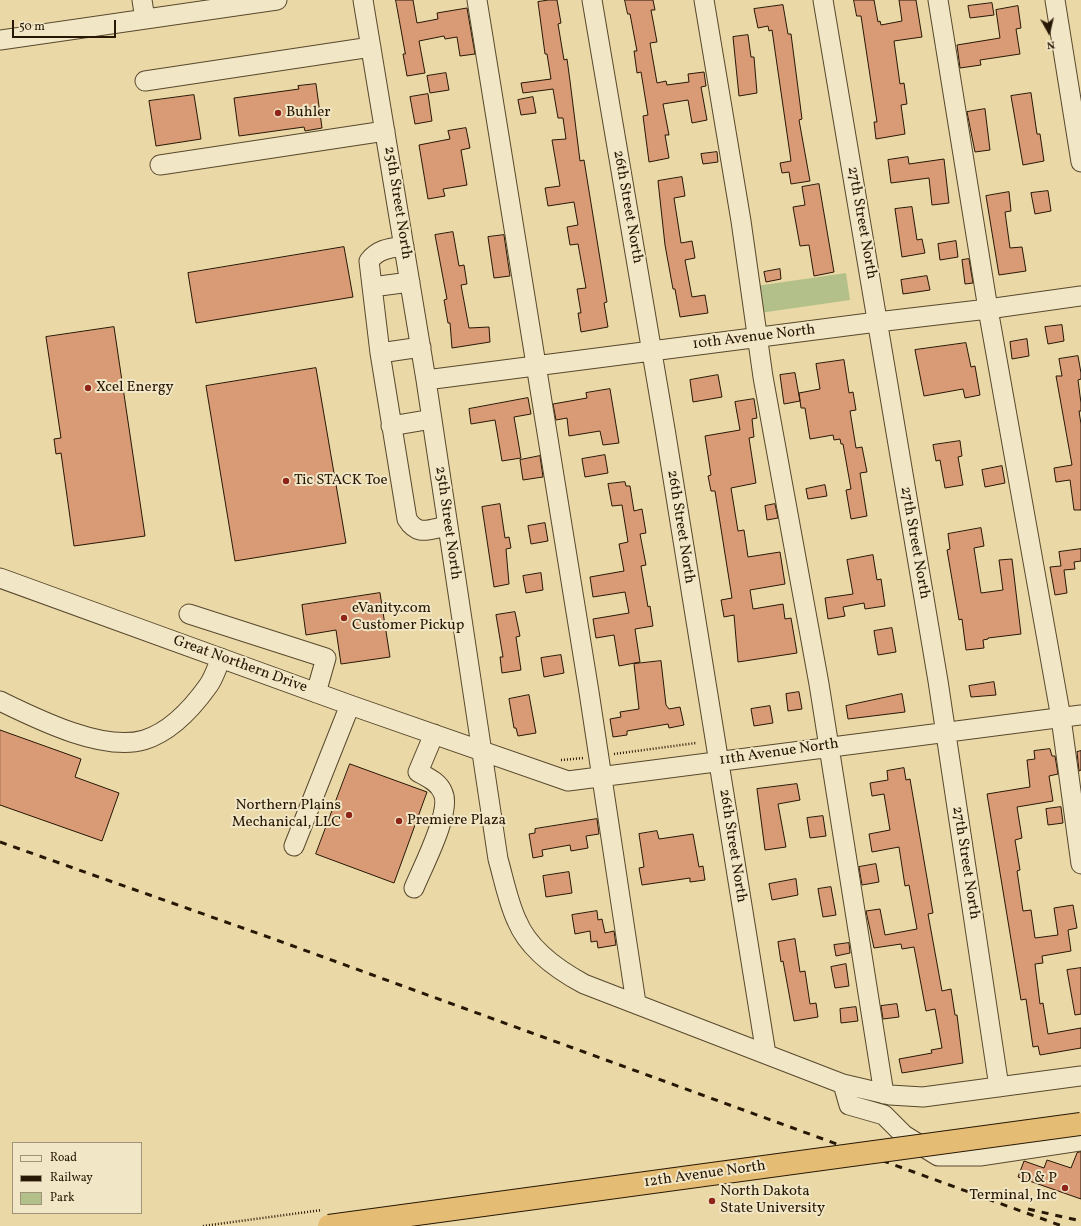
<!DOCTYPE html>
<style>
body{margin:0}
#map{position:relative;width:1081px;height:1226px;overflow:hidden;background:#ead9a6;font-family:Vollkorn,serif}
canvas{display:block}
.legend{position:absolute;left:12px;top:1142px;width:130px;height:72px;box-sizing:border-box;background:#f1e6c5;border:1px solid #a09378;margin:0;padding:5px 7px;list-style:none;font-size:12px;color:#271705}
.legend li{display:flex;align-items:center;gap:8px;height:20px}
.legend b{width:20px;border:1px solid #a09378}
.north{position:absolute;left:1029px;top:12px;width:40px;height:40px;-webkit-text-stroke:3px #f1e6c5;paint-order:stroke;rotate:172deg;font-size:11px;font-weight:700;line-height:16px;text-align:center;color:#271705}
.north::after{content:'';display:block;margin:auto;width:14px;height:18px;background:#271705;clip-path:polygon(50% 0,100% 100%,50% 72%,0 100%)}
.scale{position:absolute;left:12px;top:20px;width:104px;height:18px;box-sizing:border-box;border:2px solid #271705;border-top:0;padding-left:5px;font-size:12px;line-height:14px;white-space:nowrap;color:#271705;-webkit-text-stroke:3px #f1e6c5;paint-order:stroke}
</style>
<div id="map">
<canvas width="1081" height="1226"></canvas>
<ul class="legend">
<li><b style="height:5px;background:#f1e6c5"></b>Road</li>
<li><b style="height:5px;background:#271705"></b>Railway</li>
<li><b style="height:11px;background:#b4c089"></b>Park</li>
</ul>
<div class="north">N</div>
<div class="scale">50 m</div>
</div>
<script>
const ctx = document.querySelector('canvas').getContext('2d');
ctx.lineJoin = 'round';
function fill(path, color) {
  ctx.fillStyle = color;
  ctx.fill(path, 'evenodd');
}
function strokePath(path, color, width, dash) {
  ctx.strokeStyle = color;
  ctx.lineWidth = width;
  ctx.lineCap = dash ? 'butt' : 'round';
  ctx.setLineDash(dash || []);
  ctx.stroke(path);
}
function write(font, color, halo, rows, align = 'center') {
  ctx.font = font + ' Vollkorn,serif';
  ctx.lineWidth = 4;
  ctx.setLineDash([]);
  ctx.textBaseline = 'middle';
  ctx.strokeStyle = halo;
  ctx.fillStyle = color;
  for (const [text, x, y, turn = 0] of rows) {
    ctx.save();
    ctx.translate(x, y);
    ctx.rotate((+turn || 0) * Math.PI / 180);
    ctx.textAlign = isNaN(turn) ? turn : align;
    if (halo) ctx.strokeText(text, 0, 0);
    ctx.fillText(text, 0, 0);
    ctx.restore();
  }
}
fill(new Path2D(`
 M846 273 850 300 760 313 756 286Z`), '#b4c089');
const building = new Path2D(`
 M396 0H413L417 23 438 19 437 13 467 8 475 54 460 56 457 37 445 39 444 36 419 41 425 73 407 76 403 54H405Z
 M549 0H557L561 23 558 24 564 60 567 59 570 81 580 161 584 160 607 302 604 303 608 327 581 332 578 313H581L577 289 586 288 578 244 570 245 567 227 578 225 574 202 548 206 545 188 560 186 552 140 566 139 563 118H558L553 89 523 93 521 83 551 79 547 54H545L538 2Z
 M625 0H653L655 10H651L657 42 650 43 657 83 666 81 667 85 689 82 688 74 704 72 706 86 701 87 707 120 692 123 688 100 663 104 669 135H665L669 158 649 162 643 116 648 115 641 72 637 73 634 51H637L630 14H628Z
 M854 0H874L878 22 880 21 881 25 902 21 899 0H916L922 37 894 41 900 84 904 83 907 104 901 105 905 134 876 139 874 122H877L861 16H857Z
 M992 3 994 15 970 18 968 6Z
 M783 5 788 34H791L802 119 799 120 810 181 791 184 789 172 782 173 780 163 791 161 772 30 769 31 768 26 758 28 754 9Z
 M1018 6 1021 28 1016 29 1020 54 980 60 981 65 960 68 957 45 1000 38 996 10Z
 M748 35 751 57H754L757 93 739 96 733 37Z
 M446 73 449 90 430 93 427 76Z
 M316 84 322 128 305 131 304 127 239 136 234 98 299 89 298 86Z
 M1031 93 1037 134H1040L1044 161 1023 165 1011 96Z
 M428 94 432 121 415 124 410 97Z
 M194 95 201 139 156 146 149 101Z
 M533 97 536 113 521 115 518 100Z
 M985 109 990 150 975 152 967 112Z
 M466 128 470 148 461 150 467 185 443 189 445 196 428 199 419 145 450 139 448 131Z
 M717 152 718 162 703 164 701 154Z
 M908 157 909 164 944 159 949 203 932 205 929 178 891 183 888 160Z
 M682 177 685 196 674 198 681 243 692 241 695 258 685 260 692 297 705 295 708 313 680 317 675 289H673L665 245 658 181Z
 M819 184 834 272 814 276 809 245 800 246 793 207 805 205 802 187Z
 M1048 191 1051 211 1035 214 1031 193Z
 M1009 192 1011 211 1005 212 1010 248 1022 247 1026 271 999 275 986 196Z
 M912 207 917 240 922 239 925 253 902 257 895 209Z
 M453 232 459 266 464 265 467 284 461 285 469 328 489 327 490 342 452 348 450 323H448L444 300 447 299 435 235Z
 M504 235 510 276 494 278 488 237Z
 M956 241 958 257 940 260 938 244Z
 M344 247 353 297 196 323 188 273Z
 M969 259 973 283 965 284 962 260Z
 M780 269 781 279 766 282 764 272Z
 M927 276 930 290 903 294 901 280Z
 M1062 325 1064 341 1048 344 1045 327Z
 M114 327 145 536 74 546 61 453 56 454 54 439 61 438 46 337Z
 M1027 339 1029 356 1012 359 1010 342Z
 M966 343 971 367 975 366 980 395 965 398 963 389 924 396 915 350Z
 M1078 356 1081 373V379L1078 380 1081 403V411H1079L1081 424V510H1074L1070 480 1056 482 1054 468 1072 465 1056 376H1062L1059 359Z
 M844 360 849 393 853 392 856 410 850 411 856 448 862 447 867 472 860 473 867 516 851 519 846 490 851 489 843 444H841L840 439 834 440 833 435 810 439 805 408H801L799 393 820 389 816 364Z
 M316 368 346 543 235 561 206 386Z
 M795 373 800 401 784 404 780 375Z
 M718 375 722 397 693 402 690 380Z
 M610 389 619 443 603 445 600 431 569 436 567 418 556 420 553 404 587 398 586 393Z
 M528 398 531 414 514 417 521 458 502 461 495 420 471 424 469 409Z
 M754 399 757 418 752 419 754 437 749 438 756 483 731 488 738 531 744 530 748 557 780 552 785 584 750 590 753 609 783 604 785 619 791 618 797 653 738 662 734 615 724 617 721 600 732 598 715 491H711L708 476 711 475 705 436 740 430 735 402Z
 M960 441 962 456 958 457 963 485 945 488 940 460 936 461 933 445Z
 M605 455 608 473 585 477 582 459Z
 M540 456 543 477 523 480 520 460Z
 M1002 466 1005 483 985 487 982 470Z
 M625 482 626 486H630L634 511 642 509 646 533 640 534 646 565 641 566 648 607 650 606 653 626 635 629 640 662 619 666 614 635 596 638 593 619 629 613 625 592 593 597 590 577 624 571 619 544 628 542 622 505 612 506 608 484Z
 M825 485 827 496 808 499 806 489Z
 M500 504 505 538 509 537 511 548 506 549 509 584 494 587 482 507Z
 M775 504 778 518 767 520 765 506Z
 M545 523 548 541 531 544 528 526Z
 M981 528 984 546 974 548 981 593 1003 590 999 560 1012 559 1021 634 988 638V639L983 640 984 648 966 650 962 619 959 620 947 550 950 549 948 534Z
 M1081 549V561L1074 562 1075 569 1064 570 1067 593 1055 595 1050 567 1061 566 1059 552Z
 M873 555 877 580 881 579 885 606 865 609 864 603 843 607 845 616 828 619 825 598 853 594 847 560Z
 M541 573 543 590 526 593 523 576Z
 M380 593 390 657 341 664 336 630 306 635 302 605Z
 M515 612 520 636 516 637 521 670 502 673 500 657H503L496 615Z
 M892 628 896 652 878 655 874 631Z
 M561 655 564 673 544 677 541 658Z
 M661 661 666 705 669 709 680 707 684 725 669 728 668 724 627 731V735L613 737 610 719 621 717 620 712 639 709 634 664Z
 M994 682 996 695 971 697 969 686Z
 M799 692 802 709 788 711 786 694Z
 M902 694 905 712 848 719 846 706Z
 M529 695 536 733 518 736 516 728H514L509 699Z
 M770 706 773 723 754 726 751 709Z
 M0 730 81 759 75 777 119 793 102 841 0 805Z
 M1050 749 1052 756H1055L1058 774 1049 776 1053 801 1017 807 1022 838 1015 840 1020 870 1017 871 1023 911 1031 910 1035 938 1058 935 1054 908 1073 905 1077 928 1068 930 1071 951 1042 956 1043 963 1035 964 1040 1004 1043 1003 1048 1034 1081 1028V1048L1040 1055 1038 1046 1033 1047 1026 999 1021 1000 987 794 1030 787 1027 760 1035 759 1034 751Z
 M1081 751V770L1079 771 1077 752Z
 M350 764 427 792 394 883 316 854Z
 M904 768 906 780 910 779 933 913 928 914 942 991 951 989 955 1015H957L963 1063 902 1073 899 1059 932 1053 931 1050 942 1048 935 1009 926 1011 914 947 902 949 901 944 874 948 866 911 880 909 885 935 917 929 909 885 905 886 899 847 872 852 869 834 890 830 884 794 872 796 870 783 888 780 887 771Z
 M797 784 800 800 778 804 786 847 765 850 757 789Z
 M1061 807 1063 823 1048 825 1046 809Z
 M823 816 826 836 810 838 807 818Z
 M597 819 599 834 586 836 588 848 571 851 570 845 542 850 543 856 533 858 529 834 535 833V829Z
 M657 831 659 839 693 834 699 867 703 866 705 880 690 882V878L642 885 639 868 644 867 639 834Z
 M876 864 879 882 862 885 859 867Z
 M569 872 572 893 546 897 543 876Z
 M796 879 798 895 772 900 769 884Z
 M831 887 836 915 823 917 818 889Z
 M597 911 598 920 602 919 605 933 614 931 616 945 598 948 597 941 591 942 590 931 575 934 572 915Z
 M795 939 800 972 805 971 810 1004 816 1003 818 1017 794 1021 783 961 781 962 778 942Z
 M849 943 850 953 836 956 834 945Z
 M846 964 849 986 835 988 831 967Z
 M1081 968V1014L1075 1015 1067 970Z
 M897 1004 899 1017 883 1019 881 1006Z
 M856 1007 858 1021 841 1023 840 1009Z
 M1081 1152V1199L1018 1177 1024 1161 1044 1168 1047 1160 1071 1168 1077 1153Z`);
fill(building, '#d99a76');
strokePath(building, '#271705', 1);
const minor = new Path2D(`
 M142 0 145 19
 M363 0 426 380 498 859C504 880 508 902 517 921 529 950 558 970 584 984L843 1084 890 1095 923 1097 1081 1076
 M477 0 589 692 636 1003
 M592 0 665 429 766 1054
 M704 0 741 221 763 377 819 684 884 1094
 M823 0 938 681 999 1087
 M938 0 988 309 1061 718 1081 864
 M1055 0 1081 162
 M0 40 277 0
 M145 81 371 47
 M160 165 385 131
 M404 246C390 248 378 249 369 261L380 353 407 519C418 537 429 529 448 526
 M372 287 410 282
 M380 353 421 347
 M426 380 877 322 988 309 1081 296
 M391 426 432 419
 M0 578 350 705 568 781 1081 715
 M189 614 326 658 316 693
 M0 701C37 719 103 752 144 740 170 732 193 707 208 686 214 678 217 667 221 658
 M294 846 350 705
 M414 888C422 868 452 812 443 793 439 782 427 777 418 772L434 734
 M843 1084 849 1105 884 1115 904 1135 938 1156H980L1081 1141`);
strokePath(minor, '#58482d', 21);
strokePath(new Path2D(`
 M614 754 696 743
 M561 760 584 758`), '#271705', 2.5, [1, 2]);
strokePath(minor, '#f1e6c5', 19);
strokePath(new Path2D(`
 M0 842 271 938 1062 1226
 M1028 1209 1081 1221`), '#271705', 3, [7, 7]);
const majorBridge = new Path2D(`
 M329 1226 1081 1124`);
strokePath(majorBridge, '#271705', 24, []);
strokePath(new Path2D(`
 M203 1226 322 1210`), '#271705', 2.5, [1, 2]);
strokePath(majorBridge, '#e5bc73', 22);
for (const [x, y, r, color] of [
 [278,113,4,"#8f2418"],
 [88,388,4,"#8f2418"],
 [286,481,4,"#8f2418"],
 [344,618,4,"#8f2418"],
 [349,815,4,"#8f2418"],
 [399,821,4,"#8f2418"],
 [1065,1188,4,"#8f2418"],
 [712,1201,4,"#8f2418"]
]) {
  const dot = new Path2D();
  dot.arc(x, y, r, 0, 2 * Math.PI);
  ctx.fillStyle = color;
  ctx.fill(dot);
  strokePath(dot, '#f1e6c5', 1.5);
}
write('15px', '#271705', '#f1e6c5', [
 ["Buhler",286,113],
 ["Xcel Energy",96,388],
 ["Tic STACK Toe",294,481],
 ["eVanity.com",352,609],
 ["Customer Pickup",352,626],
 ["Northern Plains",341,806,"right"],
 ["Mechanical, LLC",341,823,"right"],
 ["Premiere Plaza",407,821],
 ["D & P",1057,1179,"right"],
 ["Terminal, Inc",1057,1196,"right"],
 ["North Dakota",720,1192],
 ["State University",720,1209]
], 'left');
write('15px', '#271705', '#f1e6c5', [
 ["25th Street North",397,203,81],
 ["26th Street North",627,207,80],
 ["27th Street North",861,223,80],
 ["10th Avenue North",754,338,-7],
 ["25th Street North",447,523,82],
 ["26th Street North",680,527,81],
 ["27th Street North",914,543,80],
 ["Great Northern Drive",240,665,20],
 ["11th Avenue North",779,753,-8],
 ["26th Street North",732,846,81],
 ["27th Street North",965,863,81],
 ["12th Avenue North",705,1175,-8]
]);
</script>
